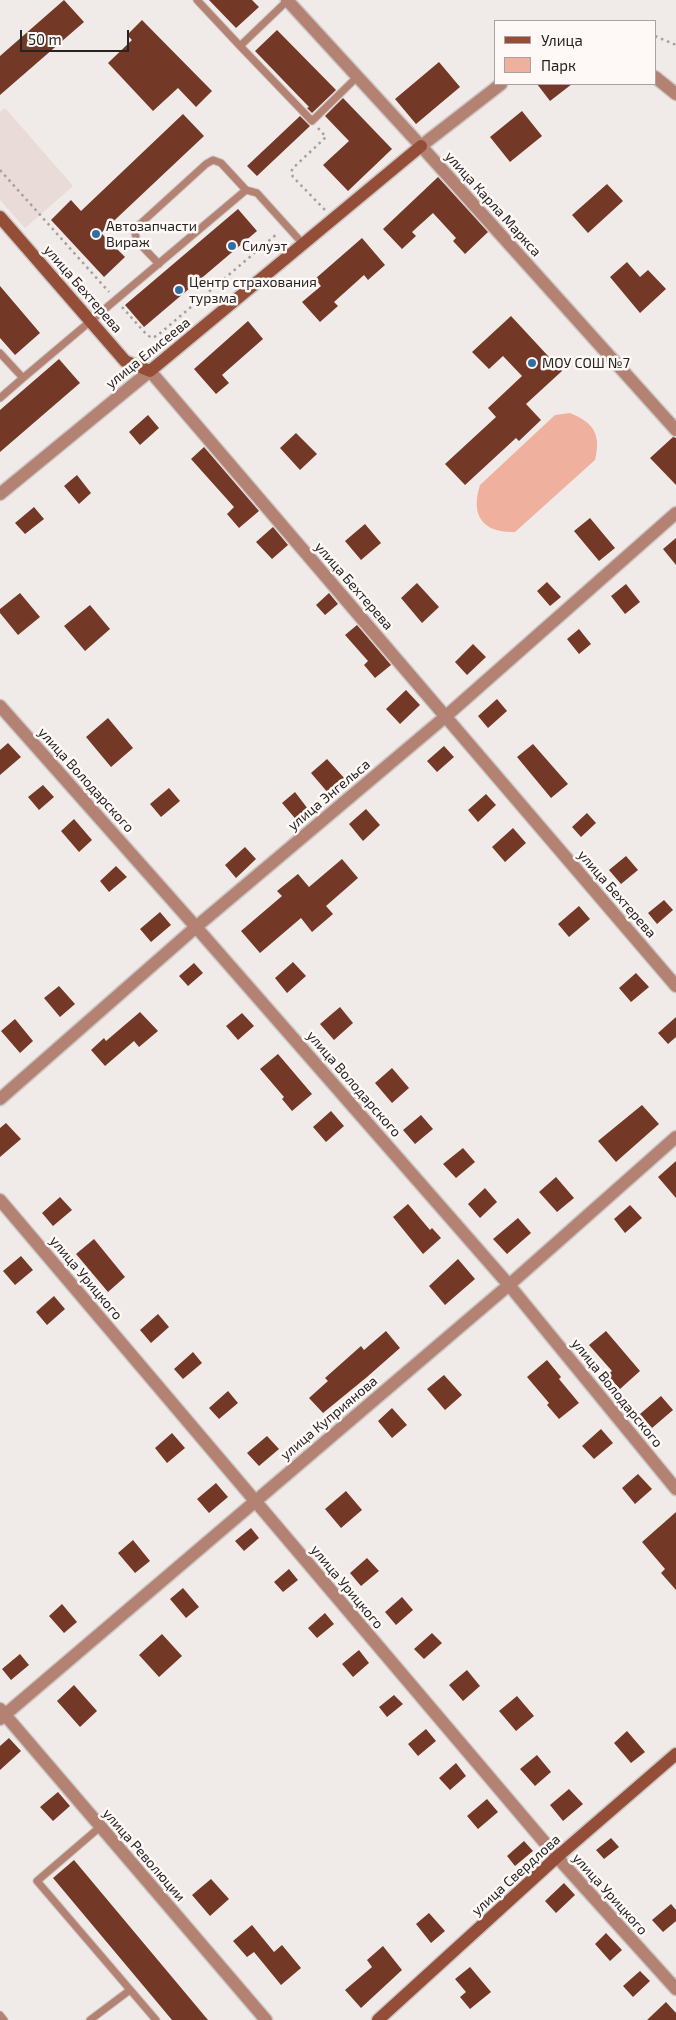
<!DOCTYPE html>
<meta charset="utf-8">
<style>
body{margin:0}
#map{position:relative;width:676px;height:2020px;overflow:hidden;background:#f0eae8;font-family:"Exo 2",sans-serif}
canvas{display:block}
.legend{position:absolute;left:494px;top:20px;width:162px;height:65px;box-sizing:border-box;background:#fef8f6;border:1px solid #a8a3a2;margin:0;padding:6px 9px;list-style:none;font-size:15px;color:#262423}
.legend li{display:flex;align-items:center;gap:10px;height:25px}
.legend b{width:25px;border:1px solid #a8a3a2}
.scale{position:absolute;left:20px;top:30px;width:109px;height:22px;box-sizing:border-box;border:2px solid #262423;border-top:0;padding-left:6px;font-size:15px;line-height:18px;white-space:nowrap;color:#262423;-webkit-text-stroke:4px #fef8f6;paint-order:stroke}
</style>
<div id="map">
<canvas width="676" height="2020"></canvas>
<ul class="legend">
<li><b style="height:6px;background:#944e38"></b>Улица</li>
<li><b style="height:14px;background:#efb19e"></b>Парк</li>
</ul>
<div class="scale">50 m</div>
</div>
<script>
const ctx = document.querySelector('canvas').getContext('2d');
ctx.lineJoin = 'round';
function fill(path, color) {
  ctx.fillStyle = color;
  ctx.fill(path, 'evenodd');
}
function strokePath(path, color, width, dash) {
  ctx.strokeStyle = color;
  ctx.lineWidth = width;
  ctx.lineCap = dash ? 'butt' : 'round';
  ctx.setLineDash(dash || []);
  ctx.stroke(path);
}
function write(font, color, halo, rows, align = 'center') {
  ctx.font = font + ' "Exo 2",sans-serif';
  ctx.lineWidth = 5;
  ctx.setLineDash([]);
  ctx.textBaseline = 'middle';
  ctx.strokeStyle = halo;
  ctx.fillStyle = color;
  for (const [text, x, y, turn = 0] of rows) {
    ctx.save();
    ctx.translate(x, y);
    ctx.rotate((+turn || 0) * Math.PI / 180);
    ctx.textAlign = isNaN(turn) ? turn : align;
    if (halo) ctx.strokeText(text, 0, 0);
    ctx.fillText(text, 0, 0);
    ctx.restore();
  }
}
fill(new Path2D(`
 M5 108 73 186 25 228 0 200V112Z`), '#e9dbd7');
fill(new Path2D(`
 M570 413C594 423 601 434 595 460L515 532C483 533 470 516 480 485L555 415Z`), '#efb19e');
fill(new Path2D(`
 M64 0 84 22 0 95V56Z
 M209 0H252L259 7 236 28Z
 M142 20 212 91 196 107 178 88 153 111 108 63 132 40 127 35Z
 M277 30 336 90 312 113 307 108 309 107 255 51Z
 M439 62 460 87 416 124 395 99Z
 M537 84H572L550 101Z
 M343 98 392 149 348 191 323 165 349 141 325 116Z
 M522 111 542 136 510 162 490 137Z
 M183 114 204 136 101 233 125 257 104 277 51 220 71 200 81 211Z
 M300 116 310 126 257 176 247 166Z
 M438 177 488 232 465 254 453 241 456 238 433 213 412 232 416 236 402 249 383 229Z
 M607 184 623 201 588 233 572 215Z
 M238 209 257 231 144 327 125 305Z
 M362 238 385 265 368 280 364 275 334 302 338 306 320 322 302 302 321 286 315 279Z
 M627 262 640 277 648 270 666 289 640 313 610 277Z
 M0 286 40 333 15 355 0 338Z
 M511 316 562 371 526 404 541 420 519 441 516 438 465 485 445 464 496 417 488 408 522 376 503 356 489 369 472 352Z
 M248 321 263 339 222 375 229 383 216 394 194 369Z
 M59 359 80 383 0 452V410Z
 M148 415 159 428 140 445 129 432Z
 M296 433 317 454 300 470 280 448Z
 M673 437 676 438V485L650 458Z
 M204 447 259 511 239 528 227 514 234 507 191 459Z
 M77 475 91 493 79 504 64 486Z
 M34 507 44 519 25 534 15 523Z
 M590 518 615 548 599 561 574 531Z
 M365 524 381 543 361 560 345 541Z
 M273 527 288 545 272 559 256 542Z
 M676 538V565L663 549Z
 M547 582 561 597 550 606 537 591Z
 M417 583 439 607 422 623 401 598Z
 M626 584 640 602 625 614 611 596Z
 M20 593 40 617 18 635 0 613V609Z
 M329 593 338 604 325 615 316 605Z
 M90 605 110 629 85 651 64 626Z
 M357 625 391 665 375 678 364 665 368 661 345 635Z
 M579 629 591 644 579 654 567 639Z
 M473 644 486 657 467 675 455 662Z
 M406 690 420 705 400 724 386 709Z
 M497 699 507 711 488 728 478 716Z
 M108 718 133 748 111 767 86 737Z
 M8 743 21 757 0 775V750Z
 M533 744 568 784 551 798 517 757Z
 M444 746 454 757 437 772 427 761Z
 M327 759 346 780 329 794 311 773Z
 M43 785 54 797 39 810 28 797Z
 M169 788 180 801 161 817 150 804Z
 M295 792 311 813 299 823 282 803Z
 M486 794 496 805 478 822 468 810Z
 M366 809 380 825 363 841 349 824Z
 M587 813 596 823 581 837 572 827Z
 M74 819 92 840 79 852 61 831Z
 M513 828 526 843 505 862 492 847Z
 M245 847 256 859 236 878 225 865Z
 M626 856 638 870 621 884 609 870Z
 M342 859 358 878 326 906 333 914 312 932 301 918 260 953 241 931 282 896 277 891 298 874 309 887Z
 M116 866 127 877 109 892 100 881Z
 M664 900 673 910 657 924 648 913Z
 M579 906 590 919 569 937 558 924Z
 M160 912 171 925 151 942 140 929Z
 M293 962 306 976 287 993 275 978Z
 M194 963 203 973 188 986 179 976Z
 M636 973 649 987 631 1002 619 988Z
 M59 986 75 1004 60 1017 44 998Z
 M340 1007 353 1023 334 1040 320 1024Z
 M140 1012 158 1031 139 1047 134 1041 105 1066 91 1050 104 1038 106 1041Z
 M242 1013 254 1026 238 1040 226 1026Z
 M676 1017V1037L668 1044 658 1033Z
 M15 1019 33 1041 20 1053 1 1031Z
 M278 1054 312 1094 292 1111 282 1099 284 1097 260 1069Z
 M392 1068 409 1088 392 1103 375 1083Z
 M642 1105 659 1124 616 1162 598 1141Z
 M331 1111 344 1126 326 1142 313 1127Z
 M421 1115 433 1129 415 1144 403 1130Z
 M6 1123 21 1139 0 1157V1128Z
 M463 1148 475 1162 456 1178 443 1164Z
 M676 1161V1198L658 1177Z
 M556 1177 574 1198 557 1212 539 1192Z
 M485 1188 497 1202 480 1218 468 1204Z
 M60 1197 72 1210 53 1226 42 1213Z
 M408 1204 430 1230 432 1228 441 1238 423 1254 393 1217Z
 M630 1205 642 1218 625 1233 614 1219Z
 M518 1218 531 1233 507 1254 493 1239Z
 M94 1239 125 1277 108 1292 76 1254Z
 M21 1256 33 1270 15 1285 3 1271Z
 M458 1259 475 1279 445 1305 429 1286Z
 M54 1296 65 1309 47 1325 36 1312Z
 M158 1314 169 1327 151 1343 140 1330Z
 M386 1331 400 1348 367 1377 323 1413 309 1398 328 1381 325 1378 361 1346 364 1350Z
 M606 1331 640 1371 620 1389 607 1375 612 1371 589 1345Z
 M193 1352 202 1363 183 1379 174 1369Z
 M547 1360 561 1377 559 1379 579 1403 559 1419 547 1405 549 1403 527 1377Z
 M444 1375 462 1395 445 1410 427 1389Z
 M228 1391 238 1403 219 1419 209 1408Z
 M661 1396 673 1410 652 1428 640 1414Z
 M392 1408 407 1425 392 1438 378 1421Z
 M601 1429 613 1443 594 1459 582 1446Z
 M172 1433 185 1448 167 1463 155 1448Z
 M267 1436 279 1449 259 1466 247 1453Z
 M638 1474 652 1489 635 1504 622 1488Z
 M216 1483 228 1497 209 1513 197 1499Z
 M346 1491 362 1510 341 1528 325 1509Z
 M676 1512V1590L661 1573 665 1569 642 1542Z
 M251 1528 259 1538 244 1551 235 1541Z
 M133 1540 150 1561 135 1573 118 1553Z
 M367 1558 379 1571 361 1586 350 1573Z
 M289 1569 298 1580 283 1592 274 1582Z
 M183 1588 199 1607 186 1618 170 1599Z
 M402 1597 413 1610 396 1625 385 1612Z
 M62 1604 77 1622 64 1633 49 1616Z
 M325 1613 334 1624 317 1638 308 1628Z
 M432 1633 442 1643 424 1659 414 1649Z
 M162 1634 182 1656 159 1677 139 1655Z
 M359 1650 369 1663 353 1677 342 1664Z
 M20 1654 29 1665 11 1680 2 1669Z
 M467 1670 480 1686 463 1701 449 1685Z
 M74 1685 97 1711 80 1727 57 1701Z
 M394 1695 403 1704 387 1717 379 1707Z
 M517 1696 534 1716 516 1731 499 1711Z
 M426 1729 436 1741 418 1756 408 1744Z
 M627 1731 645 1752 631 1763 614 1743Z
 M9 1738 21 1751 0 1770V1746Z
 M537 1755 551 1772 535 1786 520 1769Z
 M456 1763 466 1776 450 1790 439 1778Z
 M569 1789 583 1804 563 1821 550 1805Z
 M58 1792 70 1806 53 1821 40 1807Z
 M487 1799 498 1812 478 1829 467 1816Z
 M611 1838 619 1847 604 1859 596 1850Z
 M524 1841 533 1851 515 1866 507 1856Z
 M74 1860 208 2020H172L53 1878Z
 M211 1879 229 1899 210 1916 192 1895Z
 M564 1883 575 1895 556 1913 545 1901Z
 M671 1904 676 1910V1921L663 1932 652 1920Z
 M429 1913 445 1931 431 1943 416 1924Z
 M252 1925 274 1952 282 1945 301 1968 281 1985 254 1952 247 1957 233 1941Z
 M606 1933 622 1950 610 1961 595 1944Z
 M383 1946 402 1970 361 2008 345 1990 372 1967 367 1960Z
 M470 1967 491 1992 470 2009 460 1997 466 1992 455 1979Z
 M640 1971 650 1981 633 1997 623 1986Z
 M666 2002 676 2013V2020H647Z`), '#733926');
const lane = new Path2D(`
 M197 0 240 46 287 1
 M240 46 312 121 357 77
 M159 264 137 241 135 233 139 225 206 164 213 160 221 163 246 190
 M0 353 23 378 246 190 257 193 304 245
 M0 398 23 378
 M100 1827 37 1881 156 2020
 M0 2015 4 2020
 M90 2020 130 1990`);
const street = new Path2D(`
 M287 0 421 146 676 430
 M655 77 676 94
 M421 146 501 84
 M0 494 150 371 676 986
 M0 706 196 927 509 1285 676 1489
 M0 1099 196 927 445 717 676 513
 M0 1200 557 1857 676 1989
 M0 1709 266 2020
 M0 1719 509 1285 676 1137`);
const secondary = new Path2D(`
 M0 217 125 361 150 371 421 146
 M378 2020 557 1857 676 1754`);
strokePath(lane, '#ccc6c5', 9);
strokePath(street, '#ccc6c5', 15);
strokePath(secondary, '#ccc6c5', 15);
strokePath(new Path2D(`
 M655 36 676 45
 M318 128 326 137 293 168 291 172 293 177 325 210
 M0 170 109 292
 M122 307 147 335 152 338 158 335 278 233`), '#a4a09e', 2.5, [2.5, 4]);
strokePath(lane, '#b48272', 7);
strokePath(street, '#b48272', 12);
strokePath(secondary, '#944e38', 12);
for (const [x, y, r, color] of [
 [96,234,5,"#306ea5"],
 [232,246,5,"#306ea5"],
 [179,290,5,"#306ea5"],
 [532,363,5,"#306ea5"]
]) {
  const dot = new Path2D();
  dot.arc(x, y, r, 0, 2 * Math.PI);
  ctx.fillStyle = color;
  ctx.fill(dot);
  strokePath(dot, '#fef8f6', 2);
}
write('14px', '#262423', '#fef8f6', [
 ["улица Карла Маркса",493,204,48],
 ["улица Бехтерева",83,289,49],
 ["улица Елисеева",148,353,-39],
 ["улица Бехтерева",354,586,49],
 ["улица Володарского",86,780,48],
 ["улица Энгельса",329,795,-40],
 ["улица Бехтерева",617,894,49],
 ["улица Володарского",354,1084,49],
 ["улица Урицкого",86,1278,50],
 ["улица Володарского",617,1393,51],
 ["улица Куприянова",329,1418,-40],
 ["улица Урицкого",347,1587,50],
 ["улица Революции",144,1855,49],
 ["улица Свердлова",516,1875,-42],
 ["улица Урицкого",610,1894,48]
]);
write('14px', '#262423', '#fef8f6', [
 ["Автозапчасти",106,226],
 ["Вираж",106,242],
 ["Силуэт",242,246],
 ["Центр страхования",189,282],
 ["турзма",189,298],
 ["МОУ СОШ №7",542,363]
], 'left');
</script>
